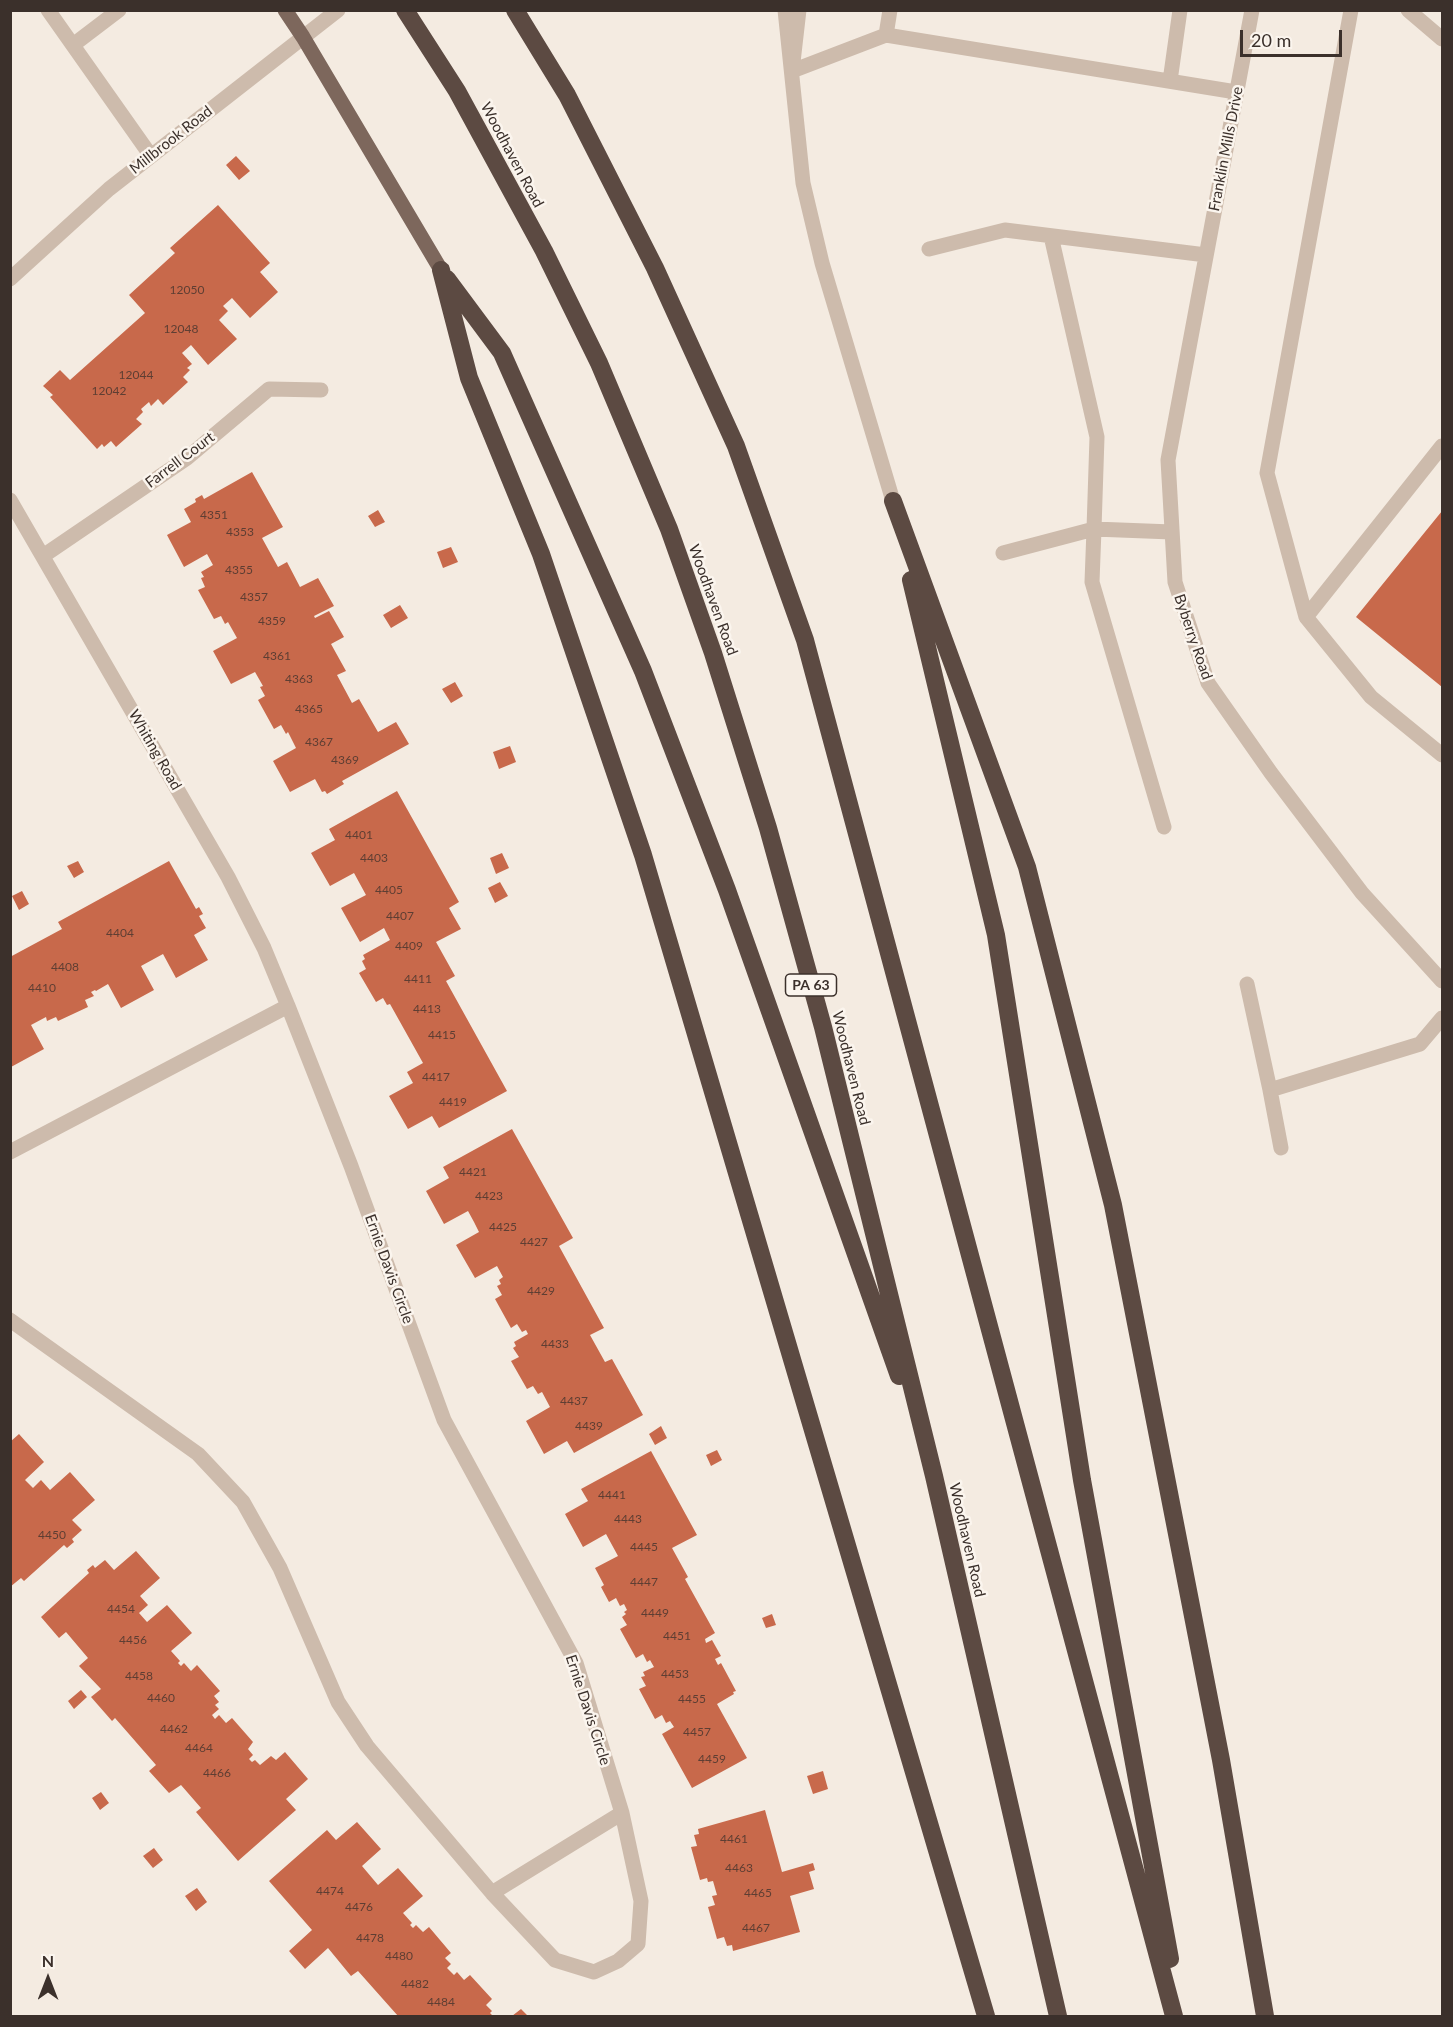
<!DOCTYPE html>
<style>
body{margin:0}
#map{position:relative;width:1453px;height:2027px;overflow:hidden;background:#f4ebe1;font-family:Lato,sans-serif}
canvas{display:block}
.frame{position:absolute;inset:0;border:12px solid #3b302b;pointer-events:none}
.north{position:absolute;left:18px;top:1949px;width:60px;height:60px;-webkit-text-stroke:4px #fbf5ee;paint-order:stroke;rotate:0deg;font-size:16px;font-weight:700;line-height:24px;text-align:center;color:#3b302b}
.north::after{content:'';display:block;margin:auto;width:21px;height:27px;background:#3b302b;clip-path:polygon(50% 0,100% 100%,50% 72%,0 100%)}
.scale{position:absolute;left:1240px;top:30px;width:102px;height:27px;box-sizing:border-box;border:3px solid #3b302b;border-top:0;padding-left:8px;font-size:18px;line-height:21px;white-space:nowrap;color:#3b302b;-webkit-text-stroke:4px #fbf5ee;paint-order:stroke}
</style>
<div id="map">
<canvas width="1453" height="2027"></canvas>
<div class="frame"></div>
<div class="north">N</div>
<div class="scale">20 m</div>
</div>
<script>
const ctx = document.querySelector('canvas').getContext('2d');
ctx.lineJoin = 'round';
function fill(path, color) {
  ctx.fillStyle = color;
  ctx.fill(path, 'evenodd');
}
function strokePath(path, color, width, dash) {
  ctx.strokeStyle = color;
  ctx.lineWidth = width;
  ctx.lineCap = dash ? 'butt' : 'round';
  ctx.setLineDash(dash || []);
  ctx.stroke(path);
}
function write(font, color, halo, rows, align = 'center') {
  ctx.font = font + ' Lato,sans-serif';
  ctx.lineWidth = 5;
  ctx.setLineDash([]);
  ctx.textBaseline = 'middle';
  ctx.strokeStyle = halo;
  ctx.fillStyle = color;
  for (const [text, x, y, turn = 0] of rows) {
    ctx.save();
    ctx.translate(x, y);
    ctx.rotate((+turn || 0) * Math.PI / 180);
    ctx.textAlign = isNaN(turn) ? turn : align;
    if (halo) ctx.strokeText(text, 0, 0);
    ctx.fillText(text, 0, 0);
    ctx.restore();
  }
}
fill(new Path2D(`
 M236 156 250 171 239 180 226 165Z
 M218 205 270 263 260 272 278 292 250 318 232 298 223 306 228 311 219 320 237 339 208 365 191 345 182 353 192 364 187 368 190 370 183 377 188 382 163 405 158 399 151 406 149 402 141 409 143 412 136 419 142 424 116 447 111 441 104 447 102 444 97 449 50 397 53 395 43 386 60 370 70 380 145 313 129 295 175 253 170 248Z
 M252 472 283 527 262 538 278 567 287 562 300 587 318 578 334 606 314 616 315 618 329 611 344 637 331 644 346 671 337 675 352 703 359 699 378 732 396 722 409 744 342 781 344 784 327 794 325 791 322 792 315 779 290 792 273 761 296 748 288 732 286 734 281 725 274 729 258 700 265 696 260 687 263 686 255 672 231 684 213 651 237 638 228 622 225 624 221 616 214 619 198 590 205 587 201 578 204 577 201 572 213 565 207 554 184 567 167 535 191 522 184 509 196 502 195 499 202 495 204 499Z
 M378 510 385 522 375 527 368 516Z
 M1442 511V687L1356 617Z
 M451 547 458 562 443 568 437 552Z
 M400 605 408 618 391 628 383 615Z
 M455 682 463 696 451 703 442 689Z
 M510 746 516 762 499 769 493 752Z
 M397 791 459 902 449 908 461 929 436 942 455 976 446 981 507 1091 439 1128 432 1116 408 1129 389 1096 413 1083 407 1072 423 1063 390 1004 387 1005 383 998 376 1002 359 973 366 969 362 961 365 959 363 955 390 940 384 928 360 942 341 908 366 895 354 873 330 886 311 853 335 840 329 829Z
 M502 853 509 868 496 874 490 858Z
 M78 861 84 872 74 878 67 866Z
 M169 861 196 909 199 907 203 914 199 916 206 928 194 935 208 960 176 978 163 954 141 966 154 990 121 1008 108 984 96 991 95 990 91 992 94 996 85 1000 88 1007 58 1021 56 1017 47 1021 46 1017 31 1025 44 1049 11 1067 10 957 62 929 58 922Z
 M500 882 508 896 495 903 488 888Z
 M22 891 29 904 19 910 12 896Z
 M512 1129 573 1238 559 1246 604 1328 590 1335 605 1362 612 1359 643 1415 574 1453 567 1441 544 1454 526 1421 550 1407 542 1392 538 1394 533 1386 527 1389 511 1361 519 1357 513 1348 516 1346 514 1342 528 1334 526 1330 522 1332 517 1324 511 1328 495 1299 502 1295 497 1286 501 1284 499 1280 503 1277 497 1266 475 1278 456 1245 479 1232 474 1222 468 1211 444 1224 426 1191 449 1178 443 1167Z
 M661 1426 667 1438 655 1445 649 1434Z
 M19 1434 44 1462 25 1480 33 1488 41 1480 50 1490 70 1472 95 1500 72 1520 82 1530 72 1539 74 1542 67 1548 64 1545 24 1581 21 1578 10 1587V1442Z
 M717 1450 722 1460 711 1466 706 1455Z
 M651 1451 697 1535 672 1548 688 1577 685 1579 715 1633 705 1639 706 1643 712 1640 721 1656 715 1659 718 1665 721 1663 736 1691 733 1692 734 1694 717 1704 747 1758 692 1788 662 1734 674 1727 670 1721 666 1723 662 1715 655 1719 639 1689 646 1686 641 1677 645 1676 643 1672 654 1667 650 1660 647 1662 643 1654 636 1658 620 1629 627 1625 622 1617 626 1614 624 1612 627 1610 624 1604 620 1606 616 1598 609 1602 601 1587 604 1585 595 1568 618 1556 606 1534 583 1547 565 1514 588 1501 581 1489Z
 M136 1551 160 1578 140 1596 148 1605 139 1613 147 1622 167 1605 192 1633 171 1651 180 1661 178 1663 181 1666 184 1663 191 1671 197 1665 220 1691 214 1696 219 1702 215 1705 219 1709 212 1715 215 1719 219 1715 226 1723 232 1718 253 1742 248 1749 253 1755 249 1759 252 1762 255 1760 260 1765 271 1756 276 1760 285 1752 308 1779 286 1799 296 1810 238 1861 196 1812 201 1808 181 1785 169 1793 149 1771 156 1765 115 1718 112 1721 91 1697 101 1689 79 1666 88 1658 66 1632 59 1638 41 1617 89 1573 87 1570 93 1565 95 1568 105 1560 114 1570Z
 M772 1614 776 1625 766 1628 762 1618Z
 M81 1690 87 1697 74 1709 68 1701Z
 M823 1771 828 1789 813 1794 807 1776Z
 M101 1792 109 1803 100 1810 92 1798Z
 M765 1810 782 1872 813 1863 815 1870 809 1872 814 1889 790 1896 800 1932 733 1951 732 1945 727 1946 724 1937 717 1939 708 1907 715 1905 712 1896 717 1895 713 1881 708 1882 707 1878 700 1880 691 1847 697 1846 694 1835 699 1834 698 1829Z
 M357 1822 381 1849 362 1866 378 1885 398 1868 423 1896 403 1913 412 1923 410 1925 413 1928 416 1925 423 1932 429 1927 451 1953 445 1958 451 1964 447 1968 454 1975 457 1972 464 1980 470 1975 492 1999 486 2005 492 2011 490 2013 493 2016H398L358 1971 351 1976 328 1948 305 1969 289 1951 312 1930 269 1881 327 1830 336 1840Z
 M154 1848 163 1860 153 1868 143 1856Z
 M197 1888 207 1902 196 1911 185 1896Z
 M521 2009 528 2016H512Z`), '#c8694b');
strokePath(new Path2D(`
 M48 10 151 156
 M785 10 803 183 822 263 893 501
 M799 10 792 71 886 35 1236 92
 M1252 10 1168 460 1175 582 1208 683 1271 773 1362 893 1442 981
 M1351 10 1267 473 1306 617 1442 446
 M1408 10 1442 39
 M886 35 890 10
 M73 45 119 10
 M1170 81 1180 10
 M1051 236 1097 437 1094 529 1172 532
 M929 249 1005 230 1206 255
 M10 279 109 189 338 10
 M10 500 228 877 264 948 288 1006
 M1003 553 1094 529 1092 582 1164 827
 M43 556 187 458 269 389 321 390
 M1306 617 1371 697 1442 755
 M1247 984 1270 1090 1420 1044 1442 1018
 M1270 1090 1281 1148
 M10 1152 288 1006 351 1166 444 1420 576 1663 622 1813 641 1901 638 1944 618 1961 594 1972 555 1960 492 1893 367 1746 338 1702 280 1568 243 1502 198 1454 10 1320
 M492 1893 622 1813`), '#cdbbac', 15);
strokePath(new Path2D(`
 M285 10 303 37 441 270`), '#7d675c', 15);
strokePath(new Path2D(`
 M405 10 457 91 544 251 599 363 669 529 713 653 768 828 823 1027 934 1476 1058 2016
 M515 10 567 95 655 268 736 446 805 640 1174 2016
 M441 270 469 378 541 554 643 855 986 2016
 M447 279 502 353 643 671 727 890 899 1376
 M893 501 1027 867 1113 1205 1221 1760 1265 2016
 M911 580 996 935 1082 1480 1170 1959`), '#5c4a42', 18);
write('12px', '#5e3e33', null, [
 ["12050",187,290],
 ["12048",181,329],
 ["12044",136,375],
 ["12042",109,391],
 ["4351",214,515],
 ["4353",240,532],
 ["4355",239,570],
 ["4357",254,597],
 ["4359",272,621],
 ["4361",277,656],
 ["4363",299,679],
 ["4365",309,709],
 ["4367",319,742],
 ["4369",345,760],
 ["4401",359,835],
 ["4403",374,858],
 ["4405",389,890],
 ["4407",400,916],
 ["4404",120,933],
 ["4409",409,946],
 ["4408",65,967],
 ["4411",418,979],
 ["4410",42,988],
 ["4413",427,1009],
 ["4415",442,1035],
 ["4417",436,1077],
 ["4419",453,1102],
 ["4421",473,1172],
 ["4423",489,1196],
 ["4425",503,1227],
 ["4427",534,1242],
 ["4429",541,1291],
 ["4433",555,1344],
 ["4437",574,1401],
 ["4439",589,1426],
 ["4441",612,1495],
 ["4443",628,1519],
 ["4450",52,1535],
 ["4445",644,1547],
 ["4447",644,1582],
 ["4454",121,1609],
 ["4449",655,1613],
 ["4451",677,1636],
 ["4456",133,1640],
 ["4453",675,1674],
 ["4458",139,1676],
 ["4460",161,1698],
 ["4455",692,1699],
 ["4462",174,1729],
 ["4457",697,1732],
 ["4464",199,1748],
 ["4459",712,1759],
 ["4466",217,1773],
 ["4461",734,1839],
 ["4463",739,1868],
 ["4474",330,1891],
 ["4465",758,1893],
 ["4476",359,1907],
 ["4467",756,1928],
 ["4478",370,1938],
 ["4480",399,1956],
 ["4482",415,1984],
 ["4484",441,2002]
]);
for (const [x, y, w] of [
 [811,985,51]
]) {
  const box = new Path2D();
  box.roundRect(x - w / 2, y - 11, w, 22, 4.5);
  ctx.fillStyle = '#fbf5ee';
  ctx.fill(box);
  strokePath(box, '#3b302b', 1.5);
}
write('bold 14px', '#3b302b', null, [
 ["PA 63",811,985]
]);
write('15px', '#3b302b', '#fbf5ee', [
 ["Millbrook Road",171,140,-38],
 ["Franklin Mills Drive",1226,149,-79],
 ["Woodhaven Road",512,155,62],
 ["Farrell Court",180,460,-37],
 ["Woodhaven Road",713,600,70],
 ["Byberry Road",1193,637,71],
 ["Whiting Road",155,750,60],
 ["Woodhaven Road",851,1068,76],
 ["Ernie Davis Circle",389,1269,70],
 ["Woodhaven Road",967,1540,77],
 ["Ernie Davis Circle",588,1710,72]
]);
</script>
